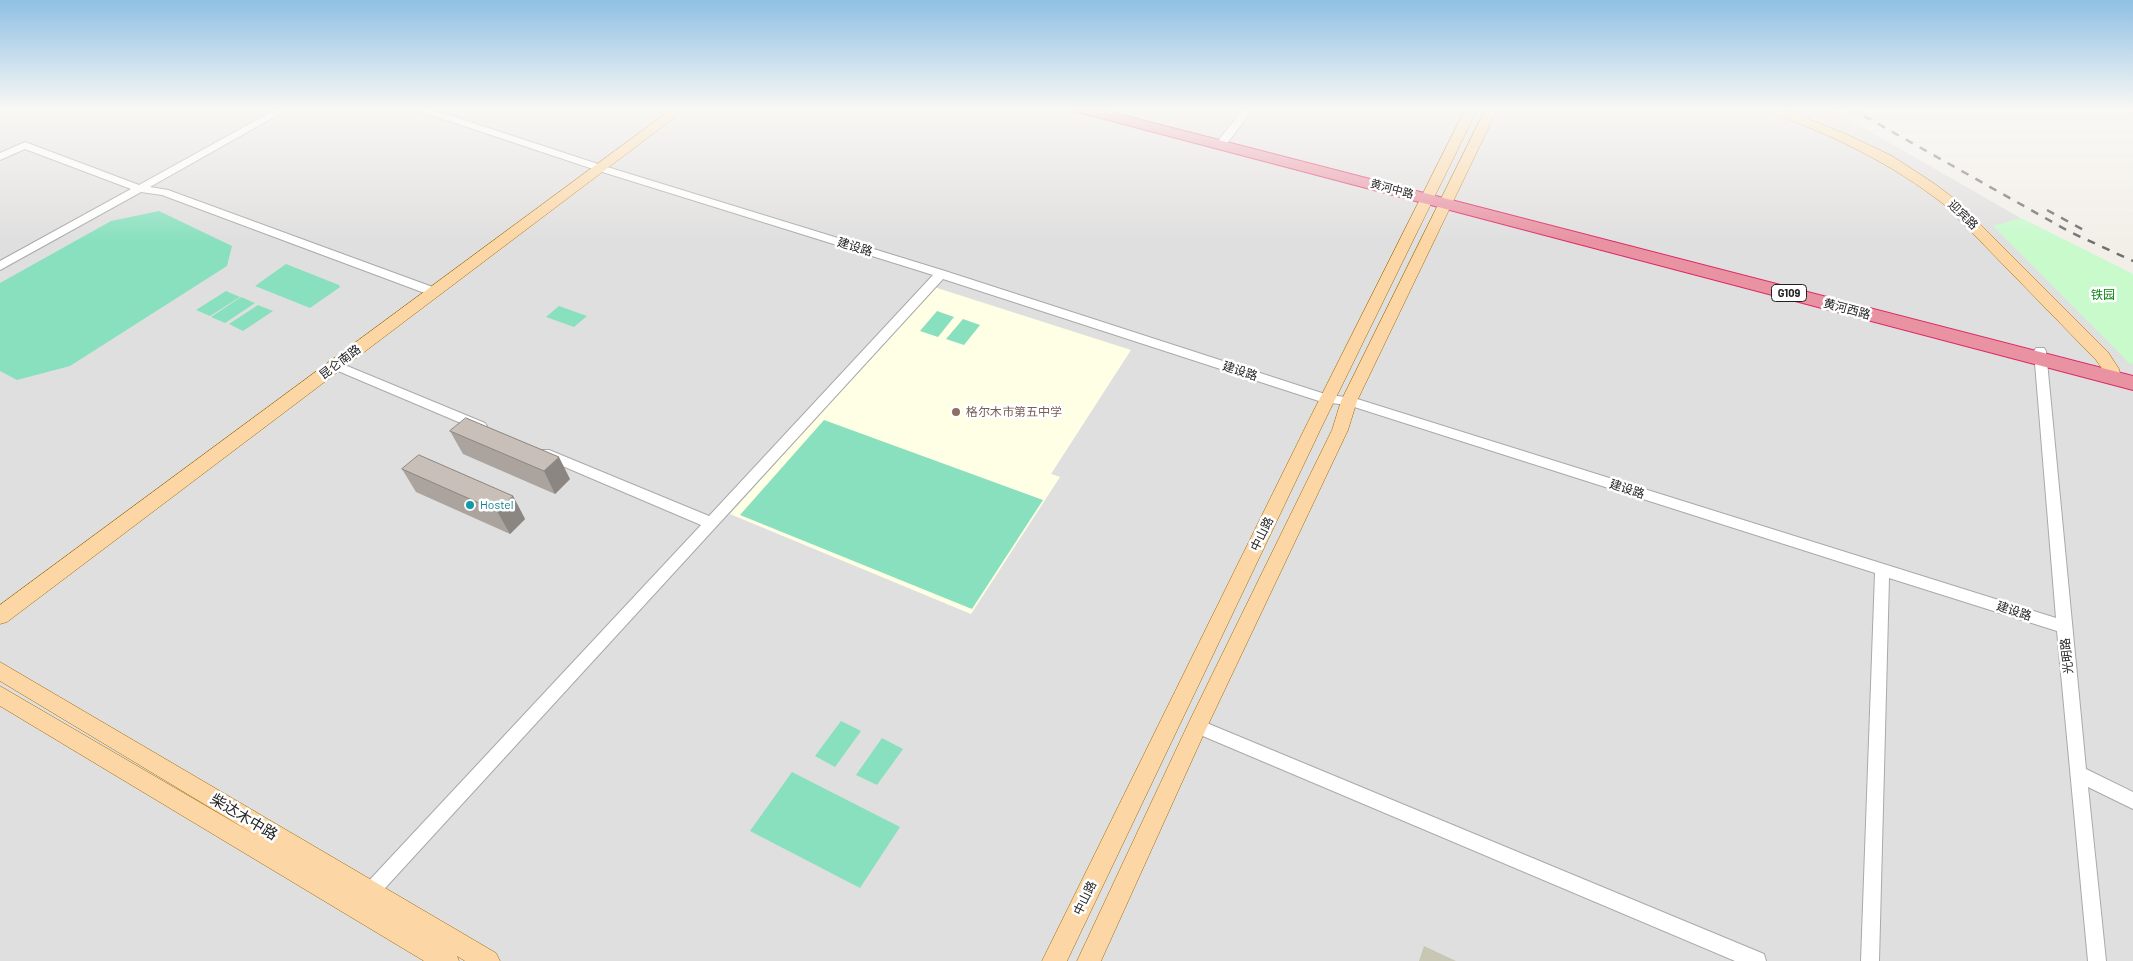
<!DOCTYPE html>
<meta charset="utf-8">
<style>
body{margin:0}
canvas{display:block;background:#f2efe9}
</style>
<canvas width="2133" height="961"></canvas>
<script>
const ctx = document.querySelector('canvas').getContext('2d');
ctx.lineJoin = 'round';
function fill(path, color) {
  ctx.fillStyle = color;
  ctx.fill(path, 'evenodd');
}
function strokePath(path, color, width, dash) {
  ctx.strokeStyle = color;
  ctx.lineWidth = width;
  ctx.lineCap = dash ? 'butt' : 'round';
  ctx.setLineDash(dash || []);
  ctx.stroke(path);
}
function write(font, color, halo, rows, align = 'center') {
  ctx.font = font + ' Barlow,"Noto Sans SC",sans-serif';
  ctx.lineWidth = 5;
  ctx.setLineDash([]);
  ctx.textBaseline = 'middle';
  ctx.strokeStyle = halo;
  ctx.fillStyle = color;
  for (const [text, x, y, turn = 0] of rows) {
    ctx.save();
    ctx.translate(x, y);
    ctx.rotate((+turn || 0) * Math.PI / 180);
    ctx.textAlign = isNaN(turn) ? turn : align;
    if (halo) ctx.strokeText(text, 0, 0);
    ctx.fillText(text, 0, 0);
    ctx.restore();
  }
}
fill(new Path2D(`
 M0 108H1829L2057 239 2133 277V961H0Z`), '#e0dfdf');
fill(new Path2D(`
 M934 287 1131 350 1051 474 1060 477 971 614 730 514Z`), '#ffffe5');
fill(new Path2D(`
 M1424 946 1456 961H1419Z`), '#c7c7b4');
fill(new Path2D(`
 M2021 218 2133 274V364L2129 363 1993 226Z`), '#c8facc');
fill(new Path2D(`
 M159 211 232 246 227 266 70 366 17 380 0 371V283L111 221Z
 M286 264 339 285 340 287 310 308 255 286Z
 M226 291 240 297 210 316 196 310Z
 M241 297 255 303 225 323 211 317Z
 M258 305 273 311 243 331 229 324Z
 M559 306 587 316 574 327 546 317Z
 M937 311 954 317 938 337 920 331Z
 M963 319 980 325 964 345 946 339Z
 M824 420 1043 500 972 609 740 515Z
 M841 721 861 731 835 767 815 756Z
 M882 738 903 749 877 785 856 775Z
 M792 772 900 827 860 888 750 831Z`), '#88e0be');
const minor = new Path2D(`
 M278 108H290L150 187 168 190 438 289 440 292 438 295H430L162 195 141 192 0 270V261L131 189 25 149 0 160V153L25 142 139 185Z
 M414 108H428L604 166 945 271 1328 395 1354 398 2056 618 2034 351 2036 348H2044L2046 351 2086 769 2133 792V809L2088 787 2106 961H2088L2057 631 1889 578 1879 961H1861L1875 573 1348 405 1322 402 943 279 376 898 370 901 364 898 361 892 364 886 701 525 539 456 537 453 539 450H549L709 516 933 275 596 170 416 110Z
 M1244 108H1254L1225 146H1217V142Z
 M335 361 485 423 487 426 485 429H475L331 368 329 365Z
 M1197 719 1764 954 1766 961H1735L1191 731 1189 726 1191 721Z`);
const major = new Path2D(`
 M673 108H687L7 622 0 624V605Z
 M1466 108H1478L1324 422 1067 961H1042L1308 422Z
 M1486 108H1498L1357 401 1348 430 1207 727 1101 961H1077L1190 720 1332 430 1341 401Z
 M1764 108H1781L1846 134 1892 156 1935 184 1956 200 2108 352 2119 369 2121 378 2119 382 2113 384 2107 382 2103 370 2096 360 1946 206C1891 163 1831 134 1766 111Z
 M0 662 496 953 500 961H465L457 956 459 961H424L0 706V686L259 837 0 681Z`);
const highway = new Path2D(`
 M1071 108H1095L2133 376V390L1074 111Z`);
strokePath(minor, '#a9a9a9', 2);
strokePath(major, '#a06b00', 1);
strokePath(highway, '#dc2a67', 2);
fill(minor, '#fff');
fill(major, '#fcd6a4');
fill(highway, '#e892a2');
strokePath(new Path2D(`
 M1850 108 2070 232 2133 261
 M2047 210 2089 233`), '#707070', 2.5, [8, 8]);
fill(new Path2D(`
 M450 431 570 479 555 494 463 454Z
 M402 469 513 496 525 519 510 534 416 492Z`), '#aba49e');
fill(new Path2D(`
 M559 457 570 479 555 494 544 471Z
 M513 496 525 519 510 534 497 511Z`), '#8b8681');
const building = new Path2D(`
 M466 418 559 457 544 471 450 431Z
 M419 455 513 496 497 511 402 469Z`);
fill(building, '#c7bfb8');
strokePath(building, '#8b8681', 1);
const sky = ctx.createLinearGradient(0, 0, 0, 242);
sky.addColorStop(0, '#8fc0e4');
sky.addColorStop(0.45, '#f9f8f5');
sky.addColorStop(1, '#f9f8f500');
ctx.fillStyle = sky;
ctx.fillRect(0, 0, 2133, 242);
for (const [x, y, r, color] of [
 [956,412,5,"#8d6e63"],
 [470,505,5,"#0f9aa8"]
]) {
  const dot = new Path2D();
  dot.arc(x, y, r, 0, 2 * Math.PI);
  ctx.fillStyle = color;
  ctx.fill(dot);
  strokePath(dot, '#fff', 2);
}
write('11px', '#222', '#fff', [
 ["黄河中路",1392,189,15]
]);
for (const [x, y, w] of [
 [1789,293,35]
]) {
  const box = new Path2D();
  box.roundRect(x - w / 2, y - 8.5, w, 17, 4);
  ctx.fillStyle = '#fff';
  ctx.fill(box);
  strokePath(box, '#222', 1);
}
write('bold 11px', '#222', null, [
 ["G109",1789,293]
]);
write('12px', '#222', '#fff', [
 ["迎宾路",1963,215,44],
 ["建设路",855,247,17],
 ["黄河西路",1847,309,15],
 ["昆仑南路",340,362,-37],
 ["建设路",1240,371,18],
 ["建设路",1627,489,18],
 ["中山路",1262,534,-64],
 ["建设路",2014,611,18],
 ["光明路",2067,656,-96],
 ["中山路",1085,898,-64]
]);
write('12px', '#0c8416', '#fff', [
 ["铁园",2103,295]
]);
write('12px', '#785e54', '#fff', [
 ["格尔木市第五中学",966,412]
], 'left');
write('12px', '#0d838f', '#fff', [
 ["Hostel",480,505]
], 'left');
write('15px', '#222', '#fff', [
 ["柴达木中路",244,817,31]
]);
</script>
